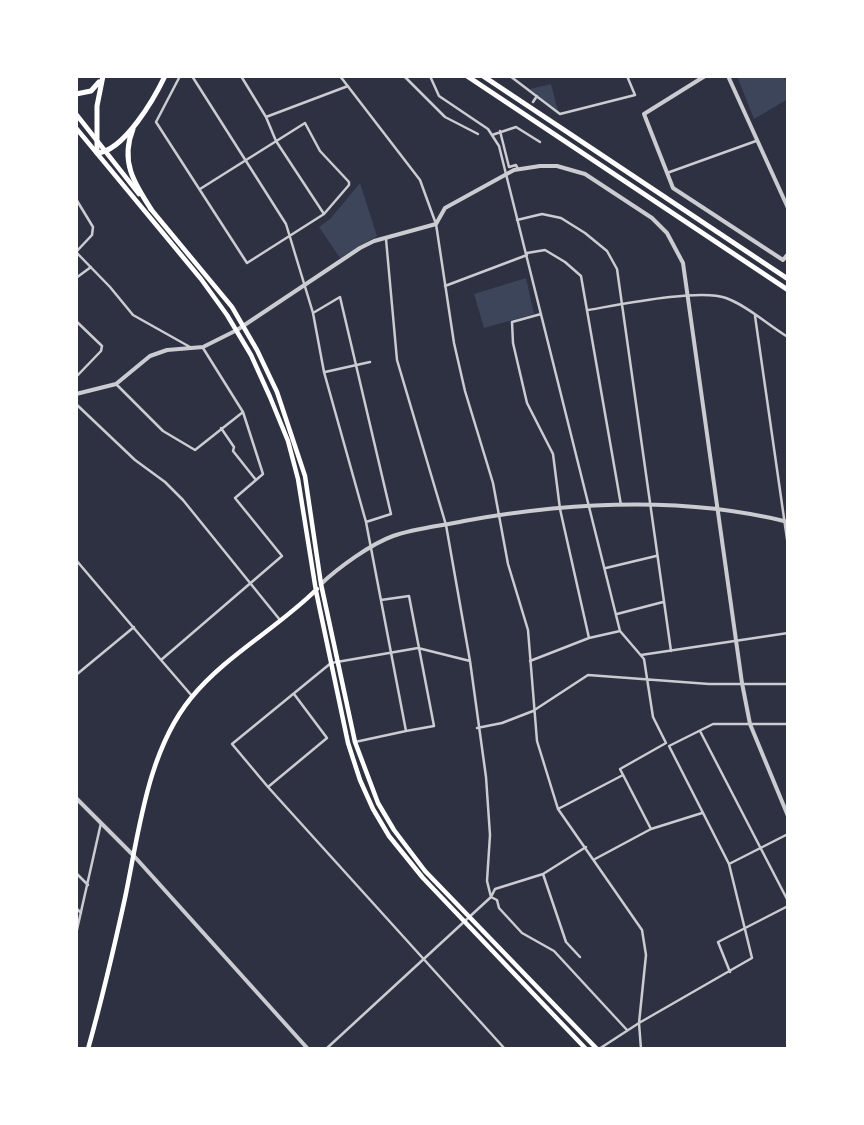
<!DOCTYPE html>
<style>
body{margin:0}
#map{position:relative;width:864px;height:1125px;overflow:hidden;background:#2d3142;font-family:"Alegreya Sans",sans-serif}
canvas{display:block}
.frame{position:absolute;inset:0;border:78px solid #fff;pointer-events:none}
</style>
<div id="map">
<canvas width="864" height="1125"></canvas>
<div class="frame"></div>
</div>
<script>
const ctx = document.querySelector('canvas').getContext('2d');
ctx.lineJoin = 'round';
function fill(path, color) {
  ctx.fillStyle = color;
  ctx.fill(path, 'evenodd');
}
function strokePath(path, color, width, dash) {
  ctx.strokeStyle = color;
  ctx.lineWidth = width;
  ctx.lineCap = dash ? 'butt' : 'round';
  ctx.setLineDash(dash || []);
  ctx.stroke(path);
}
fill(new Path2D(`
 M737 76H783L788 85V99L754 119Z
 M551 84 558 111 530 89Z
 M360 183 377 236 340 258 319 227 331 218Z
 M526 278 534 314 484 328 474 294Z`), '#3c4559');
strokePath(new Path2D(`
 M83 76H91
 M180 76 156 122 247 263 324 214 349 185V182L320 151 305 123 200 189
 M192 76 286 224 313 313 324 372 366 522 406 731 355 742
 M241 76 266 117 276 141 324 214
 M340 76 420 180 436 224 454 343 465 391 493 483 508 564 528 630 537 741 558 809 642 930 646 955 639 1023 641 1049
 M404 76 445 117 478 134
 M430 76 439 96 488 129 499 146 620 631 644 659 653 717 666 743 620 769 651 829
 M510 76 560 114 635 95 627 76
 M533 102 537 96
 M266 117 348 86
 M500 131 509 167 516 165 518 169
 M492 135 516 127 540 142
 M667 173 756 141
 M76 199 93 227 92 235 76 252
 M517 220 542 214 561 218 585 233 607 251 617 269 671 651
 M386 239 397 360 446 525 470 661 486 777 490 835 487 881 491 897 497 900 499 908 522 933 554 951 627 1030
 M76 252 110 287 133 315 190 347
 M527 253 545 250 565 262 581 276 621 505
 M76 278 91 267
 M445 286 527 255
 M588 310C618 305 700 288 726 298 748 306 768 325 788 337
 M313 313 340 297 391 514 366 522
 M541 314 512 322 513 343 527 403 553 454 560 509 589 638
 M755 316 788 546
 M76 321 102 346 101 351 76 377
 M325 372 370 362
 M116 384 163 431 195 450 243 412
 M76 404 135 460 165 482 183 500 280 620
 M221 428 234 447 233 451 256 480
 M76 560 161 660
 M606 568 656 556
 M381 600 409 596 434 726 406 731
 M617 614 663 602
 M641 655 788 633
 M470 661 418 648 331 663 232 744 268 787 505 1049
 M530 661 589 638 620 631
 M76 675 134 627
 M192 696 161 660 282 556 235 498 263 474 243 412 203 348
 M477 728 502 723 533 711 588 675 709 684H788
 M700 731 788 901
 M268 787 327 738 294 694
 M558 809 623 775
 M595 859 651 829 702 813
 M729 864 788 834
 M76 873 88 885
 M543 874 566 942 580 957
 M76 908 81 913
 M76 934 101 823
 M730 972 718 942 788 906
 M326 1049 491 897 495 889 543 874 586 847
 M599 1049 639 1023 752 958 729 864 669 746 713 724H788`), '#caccd0', 2.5);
strokePath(new Path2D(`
 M705 76 644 114 673 188 783 260 788 254
 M728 76 788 208
 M76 394 116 384 150 356 167 350 203 347 237 330 360 248 374 241 436 224 445 208 514 170 540 166H557L585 174 652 218 667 233 683 263 742 683 750 724 788 816
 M321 584C339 567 371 544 393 536 415 528 441 526 464 521 570 502 683 496 788 522
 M76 798 134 856 308 1049`), '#caccd0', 4);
strokePath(new Path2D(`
 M76 114 139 194
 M76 128 201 279 227 315 251 355 270 397 288 441 298 479 316 591 348 743 360 780 373 809 389 836 423 878 586 1049
 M150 208 232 307 257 350 277 392 305 476 321 584 355 742 378 803 394 830 425 871 597 1049
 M88 1049C102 999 114 948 125 898 139 832 147 752 191 698 226 655 278 628 317 589`), '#fff', 4.5);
strokePath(new Path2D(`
 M103 76 97 106V153C124 151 154 99 165 76
 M467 76 788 290
 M483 76 788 279
 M76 94 91 91 99 82
 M133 129C120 161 134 183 151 209`), '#fff', 5);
</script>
